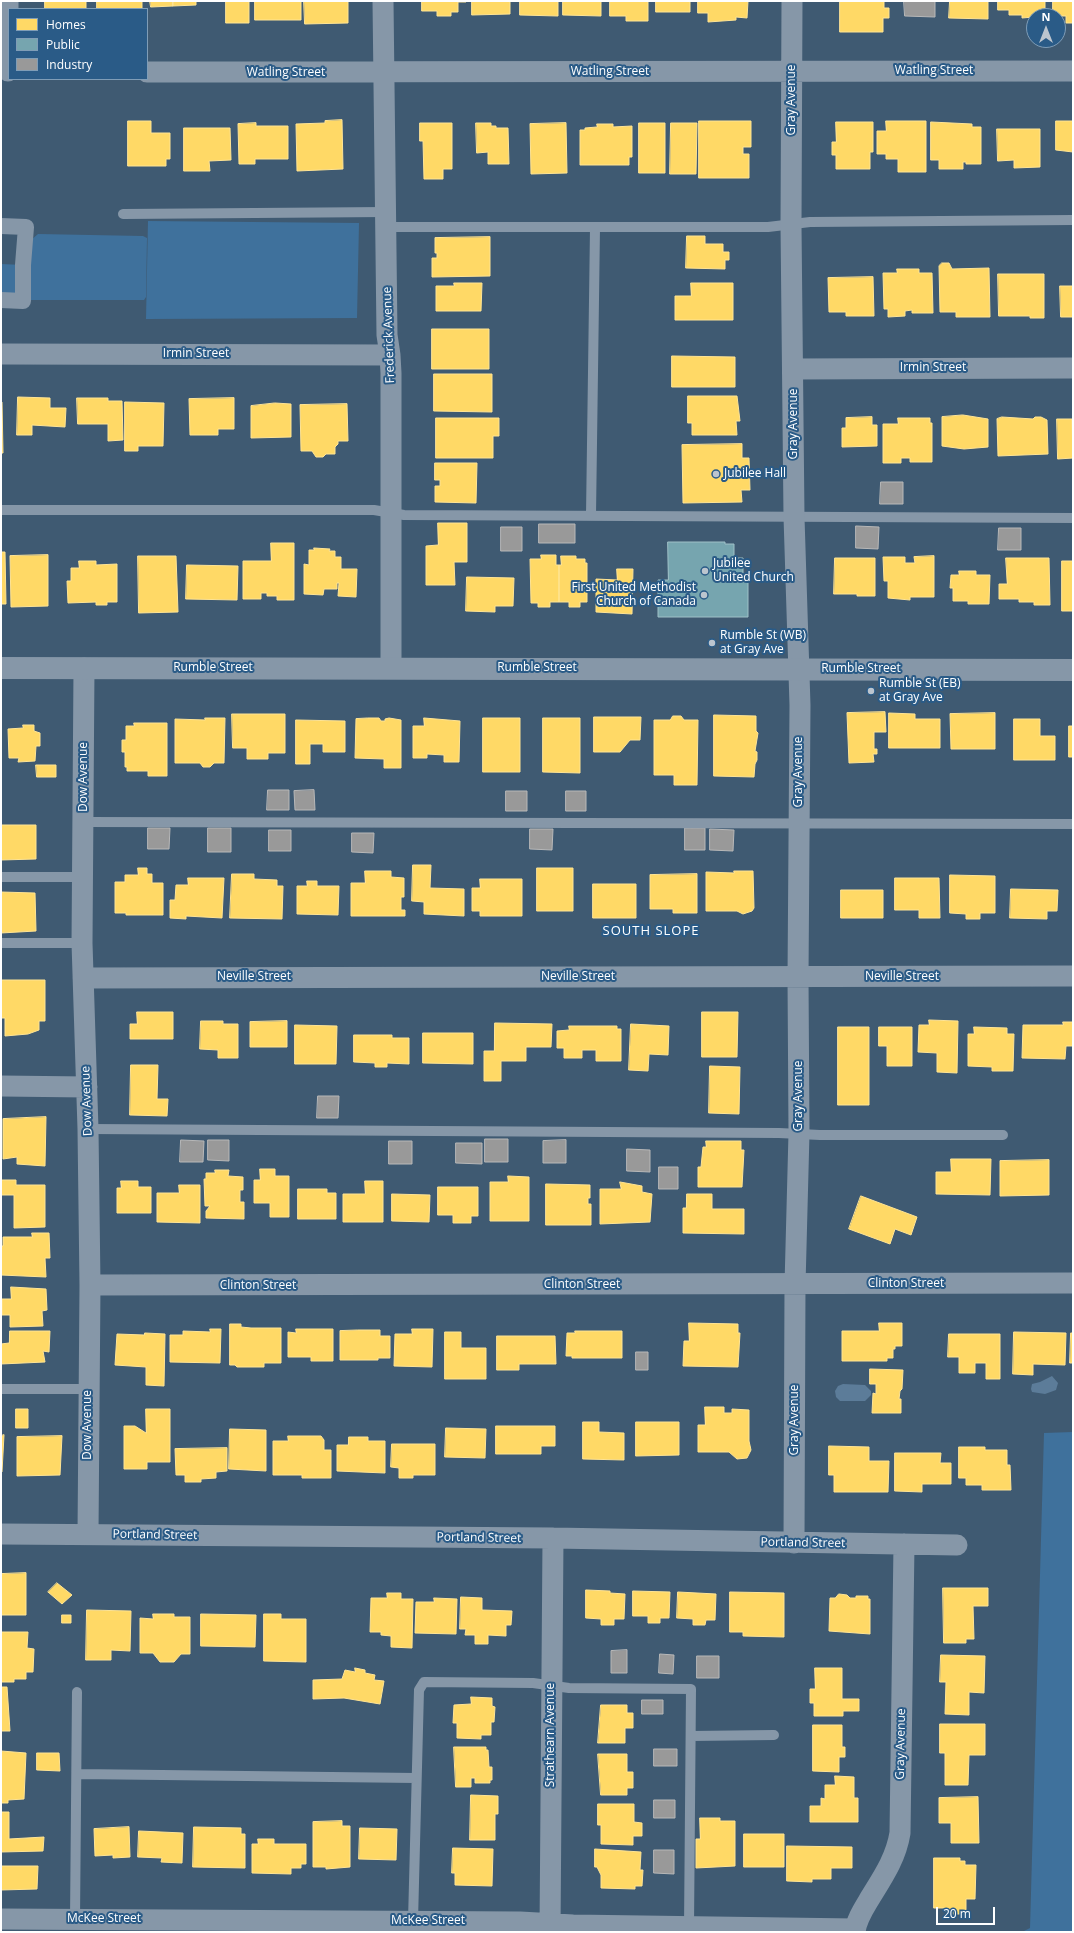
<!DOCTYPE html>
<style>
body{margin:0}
#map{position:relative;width:1074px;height:1933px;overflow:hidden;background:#3f5a72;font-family:"Open Sans",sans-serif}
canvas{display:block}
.frame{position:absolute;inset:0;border:2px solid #fff;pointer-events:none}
.legend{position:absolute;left:8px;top:8px;width:140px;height:72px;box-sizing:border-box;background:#2a5b87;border:1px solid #7f9db7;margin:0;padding:5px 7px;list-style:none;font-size:12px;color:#fff}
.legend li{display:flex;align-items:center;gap:8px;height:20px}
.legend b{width:20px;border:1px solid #7f9db7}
.north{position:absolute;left:1026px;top:8px;width:40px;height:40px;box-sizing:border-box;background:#2a5b87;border:1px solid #7f9db7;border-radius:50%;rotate:0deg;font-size:11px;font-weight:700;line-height:16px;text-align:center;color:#fff}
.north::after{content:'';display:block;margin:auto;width:14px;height:18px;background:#bcc5ce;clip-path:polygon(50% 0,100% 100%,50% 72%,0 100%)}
.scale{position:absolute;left:936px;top:1907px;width:59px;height:18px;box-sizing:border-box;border:2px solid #fff;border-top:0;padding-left:5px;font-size:12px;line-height:14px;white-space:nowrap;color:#fff;-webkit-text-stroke:3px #2a5b87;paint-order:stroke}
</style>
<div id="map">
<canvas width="1074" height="1933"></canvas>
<div class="frame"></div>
<ul class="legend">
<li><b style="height:11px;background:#ffd966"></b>Homes</li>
<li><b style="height:11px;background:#76a5af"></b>Public</li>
<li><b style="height:11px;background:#999"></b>Industry</li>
</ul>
<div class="north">N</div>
<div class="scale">20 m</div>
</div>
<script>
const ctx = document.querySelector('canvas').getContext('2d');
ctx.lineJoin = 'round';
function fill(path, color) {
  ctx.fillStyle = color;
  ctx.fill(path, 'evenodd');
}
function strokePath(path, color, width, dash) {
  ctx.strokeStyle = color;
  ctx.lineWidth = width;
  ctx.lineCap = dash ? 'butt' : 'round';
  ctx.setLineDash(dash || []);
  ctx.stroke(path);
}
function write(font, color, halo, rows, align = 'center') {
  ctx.font = font + ' "Open Sans",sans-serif';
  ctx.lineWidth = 4;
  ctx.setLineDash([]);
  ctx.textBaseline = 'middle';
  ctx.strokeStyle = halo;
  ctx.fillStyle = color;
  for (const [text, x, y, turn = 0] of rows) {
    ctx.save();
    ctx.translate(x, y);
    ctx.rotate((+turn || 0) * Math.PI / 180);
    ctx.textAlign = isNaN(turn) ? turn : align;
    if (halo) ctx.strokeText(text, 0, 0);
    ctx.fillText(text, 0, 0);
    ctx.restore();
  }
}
fill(new Path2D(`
 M148 221 359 223 357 318 146 319Z
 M38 234 143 236 147 238 146 297 144 300H30V241Z
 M1 264 23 265V301L1 300Z
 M1073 1432V1932H1022L1030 1928 1044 1433Z`), '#3f719c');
fill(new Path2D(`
 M1052 1376 1058 1383 1056 1390 1045 1394 1032 1392 1031 1389 1032 1384 1040 1382Z
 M843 1384 865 1385 871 1391V1395L865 1401H840L836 1397 835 1391 838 1386Z`), '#5c7c99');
const homes = new Path2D(`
 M45 1H86V9H45Z
 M97 1H142V9H97Z
 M150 1H173V6L151 7Z
 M173 1H196V5L173 6Z
 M226 1H249V23H226Z
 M255 1H301V20H255Z
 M304 1H348V23L305 24Z
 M422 1H466V2H458V12H451V16H437V11H422Z
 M472 1H510V14L472 15Z
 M520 1H558V16L520 15Z
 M563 1H601V16L563 15Z
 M610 1H648V21H626V16H610Z
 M656 1H690V12H656Z
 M698 1H748L747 18 736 17V20L708 22V13H698Z
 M840 1H884V8H889V18H883V32H840Z
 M950 1H988V19L949 18Z
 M998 1H1045V16L1022 18V15H1009V10H998Z
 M1053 1H1073V23H1066V16H1053Z
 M342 120 343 169 297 171 296 124 325 123V121Z
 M128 121H151V133H170V159H166V166H128Z
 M699 121H751V147H743V154H749V178H699Z
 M886 121H926V172H898V159H886V154H877V131H886Z
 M1056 121H1073V152L1056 150Z
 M836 122H873V152H870V169H836V155H832V142H836Z
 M931 122 972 124V127H981V164H966V162H963V169H939V160H931Z
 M256 123V126H288V159H255V164H239L238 124Z
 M420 123H452V169H443V179H424L423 141H420Z
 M476 123H491V126H496V128H508L509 164H488V152L477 153Z
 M566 123 567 173 531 174 530 124Z
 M639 123H665V173H639Z
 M671 123H697L696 174H670Z
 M597 124H613V127L632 126V157H629V165H580V130H585V128L597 127Z
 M184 128H230L231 160 209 161 210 171H184Z
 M997 129H1040V167L1014 168V160L998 161Z
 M687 236H705V244H723V252H729V260H725V269L686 268Z
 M490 237V276L432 277V258H437V253H435V238Z
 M942 263H949L952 269 989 268 990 317H956V312H940L939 266Z
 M897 269H919V273H932L933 313H912V310L905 311V316L888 317V309H884L883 273H897Z
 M998 274H1044V318H1030V316H999Z
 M873 277 874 316H846V312H829L828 278Z
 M454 283H482L481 311H436V286H454Z
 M691 283H733V320H675V296H691Z
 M1060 286H1073V317H1061Z
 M432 329H489V369H432Z
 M672 356 735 357V387H672Z
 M434 374H492V412L434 411Z
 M688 396H737L740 421H736L737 435H692V423H688Z
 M18 397 50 398V408H66L65 427 32 425V435H17Z
 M77 398H108V401H122L123 440 108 441V424H78Z
 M234 398V429H218V435H190L189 399Z
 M1 402H2L3 453H1Z
 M125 402 164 403 163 446H138V451H125Z
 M275 403 291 404V437L251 438V406Z
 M347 404 348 441H338V444L335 447V454H326L323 457H316L312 451H301L300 405Z
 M963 415 988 419V447L964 449 942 446V417Z
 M872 417V425H877V446L842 447V428H846V418Z
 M1002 417 1033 419 1035 417H1041L1047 420 1048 454 998 456 997 419Z
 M436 418H499V436H493V458H436Z
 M898 418H930V423H932V462H910V458H901V463H883V424H898Z
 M1057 419H1072L1073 458 1058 459Z
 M742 444V458H749L750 490H741L742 502 683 503 682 445Z
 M435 463H477L476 503 435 502V486H440V480H435Z
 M438 523H467V562H454L455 585H426V546L438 545Z
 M271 543H294V600H277V596H267V593H261V599H243V561H271Z
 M314 548 330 549 329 551H335V557H341V569H357L356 597 338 596 339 583H337V589H324L323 595 304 594V564L309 565V550H314Z
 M1 552H5L6 604H1Z
 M48 555V606L11 607 10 556Z
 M541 555H556V565H559V602H550V607H538V603H531L530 559H541Z
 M138 556H176L178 612 139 613Z
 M561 556H576V559H585V563H587V602H580V607H569V602H559V565H561Z
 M934 556V597H910V600L888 598V581H884L883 557H905V563H915L914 557Z
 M835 558H875V596H857V594H834Z
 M1006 558H1049L1050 605H1034V602H1019V599H999V584H1007Z
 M79 561H96V565L117 564V602H107V605H96V602L68 603 67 581H71V568H79Z
 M1062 561H1073V611H1062Z
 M187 565 238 566 237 600 186 599Z
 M617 569H633L632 614 596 612V579L617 580Z
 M959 571H976V575H990L989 604H968V601H953V588H950L951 575H959Z
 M467 577 514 578 513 606H495V612L466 611Z
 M885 712 886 732H874V749H877V754H873L874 762 849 763 847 713Z
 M889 713 915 714V719H940V748H889Z
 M995 713V749H951L950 714Z
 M232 714H285V753H268V759H247V748H233Z
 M714 715 756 716V731L758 733 755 751 757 752V760L755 764 754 777 714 776Z
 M673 716H681L684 720H698L697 785H674V775H654V720H670Z
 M594 717H641L640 740H630L620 752H594Z
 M205 718H225L224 763H214L210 767H203L200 763H175V719L205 720Z
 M368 718H379L381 721H385V719L389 718 401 720V768H384V759L355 758 356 719Z
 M424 718 460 721 459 762H444V755L427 754V758H413V726H424Z
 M483 718H520V772H483Z
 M543 718H580V773L543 772Z
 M1014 719H1040V736H1055V760H1014Z
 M296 720 345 721V752H323V744H310V764H296Z
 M134 723H167V776H148V771H127V767H125V752H122V740H126V726H134Z
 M23 725H34V731L40 733V746H36L35 761 18 762 19 758H9L8 729 23 728Z
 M1069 726H1073V757H1069Z
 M36 765H56V777H37Z
 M1 825H36V859L1 860Z
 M413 865H431L430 888 464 889V916L424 914V902L412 901Z
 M138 868H147V874H152V883H163V915H126V913H115V882H125V875H138Z
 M537 868H573V911H537Z
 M365 871H391V877L404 878V897H401V910H405V916H351V883H365Z
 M734 871H753L754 908 752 911 743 914 737 911H706V872L734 873Z
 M232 874H254V879L277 880V886H283L282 919 230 918Z
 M697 874V913H673V909H650V875Z
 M950 875 995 876V913H980V919H966V914L950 913Z
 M188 878H224L222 918 186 916V919L170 918V900H175L176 885H188Z
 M895 878H939L940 918H919V910H895Z
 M480 879H522V916H480V911H472V888H480Z
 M307 881H317V886H339L338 915 297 914V886H307Z
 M593 884H636V918H593Z
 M1011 889 1058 890 1057 911H1047V919L1010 918Z
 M841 890H883V918H841Z
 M1 892 35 893 36 931 1 933Z
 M1 980H45V1021H39V1030L28 1034 5 1036V1018H1Z
 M137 1012H173V1039H130V1024H137Z
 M702 1012H738L737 1057H702Z
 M929 1020 958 1021 957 1073 937 1072V1053L918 1052 919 1025H929Z
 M201 1021H223V1024H238V1058H218V1050L200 1049Z
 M287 1021V1047H250V1022Z
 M1063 1022H1073V1046H1066L1065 1059 1022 1058 1023 1025H1063Z
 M495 1023 552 1024 551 1047H526V1061H501V1081H484V1051H494Z
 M631 1024 669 1026 668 1055 649 1054 648 1071 629 1070Z
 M295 1025 337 1026 336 1064H295Z
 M569 1026H617V1029H621V1061H596V1050H582V1058H564V1048H557V1031L569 1030Z
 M838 1027H869V1105H838Z
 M879 1027H912V1066H887V1046H879Z
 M974 1027 1007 1028V1034H1014L1013 1071H992V1067L968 1066V1034H974Z
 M423 1033H473V1064L423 1063Z
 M354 1035H392V1038H409V1064L387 1063V1067H375V1063L354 1062Z
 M131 1065H158L157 1099H168L167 1116 130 1115Z
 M710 1066 740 1067 739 1114 709 1113Z
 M46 1117 45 1166 17 1164V1157L3 1159V1119Z
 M706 1141H741V1150H744L742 1187H698V1167H701L703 1147H706Z
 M951 1159H991L990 1195 936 1194V1172H951Z
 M1049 1160V1195L1000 1196V1161Z
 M260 1169H275V1176H289V1217H270V1203H254V1180H260Z
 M215 1170H229L228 1176 243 1177V1190H240V1202H244V1219L206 1218V1211L210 1206H205L204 1179H206V1173H215Z
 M508 1176 529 1177V1221H490V1182H508Z
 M1 1180H16V1185H45V1227L14 1228V1195H1Z
 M121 1181H138V1187H151V1213H117V1188H121Z
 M365 1181H383V1222H343V1194H365Z
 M620 1182 642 1186V1192L652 1194 650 1222 600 1224V1189H621Z
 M546 1184 590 1185V1198H588V1204H591V1225H546Z
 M179 1185H200V1223L157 1222V1193H179Z
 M438 1187H478V1216H471V1223H453V1215H438Z
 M298 1189H327V1193H336V1219H298Z
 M392 1194 430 1195 429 1222 392 1221Z
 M687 1194H712V1209H744V1234L683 1233V1208H686Z
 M861 1196 917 1217 911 1235 895 1229 890 1244 849 1229Z
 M32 1233H49L50 1258H45L46 1277 1 1275V1246H3V1237H32Z
 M11 1287 46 1289 47 1310 42 1311 43 1326 10 1327V1315H2V1299H11Z
 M689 1323 738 1324V1333H740L738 1367 683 1366 684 1341H689Z
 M879 1323H902V1346H895V1349H893V1358H887V1361H842V1331H879Z
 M230 1324H241V1327L251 1328H281V1363H264V1367H237L235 1365H230Z
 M210 1329H221L220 1363 170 1362V1335H183V1331L210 1332Z
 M296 1329H333V1361H311V1357H288V1332L296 1333Z
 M412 1329H433L432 1367 394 1366 395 1334H412Z
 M358 1330H380V1336H390V1358H378V1360H340V1331Z
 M10 1331H50L49 1352 43 1351 45 1362 1 1364V1344L9 1343Z
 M575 1331H622V1358H572V1356H566L567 1333H575Z
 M445 1332H461V1348H486V1379H445Z
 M1014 1332 1066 1333 1065 1365 1033 1364V1375L1013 1374Z
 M145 1333 165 1334 164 1386 146 1385V1367L115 1365 117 1334 144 1335Z
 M1071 1333H1073V1363H1070Z
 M949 1334H1000V1379H986V1363H975V1373H959V1357H948Z
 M497 1336H555L556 1364H519V1370H497Z
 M870 1369 903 1370 902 1389 900 1391 899 1399H901V1413H872L873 1393 876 1394V1384H870Z
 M705 1407H724V1413H732V1409L749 1410V1441L751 1450 747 1458 737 1459 729 1452H698V1425H705Z
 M16 1409H28V1428H16Z
 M146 1409H170V1462H147V1469H124V1426H135L146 1433Z
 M583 1422H599V1432L624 1433V1460L583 1459Z
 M636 1422H679V1455L636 1456Z
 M496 1426H555V1446H541V1454H496Z
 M446 1428 486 1429 485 1458 445 1457Z
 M230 1429 266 1430V1471L229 1469Z
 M4 1435 2 1472H1V1436Z
 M62 1436 60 1475 17 1476V1437Z
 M288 1436H321L324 1440V1450H331V1478H302V1475H273V1441H288Z
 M349 1437H368V1441H385V1473L337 1471V1445H348Z
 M392 1444H435V1475H413V1478H399V1468L391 1467Z
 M829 1446 869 1447V1461H889L888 1492H834V1475H829Z
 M959 1447H985V1450H1007V1465H1010L1011 1490H982V1485H966V1478H959Z
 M227 1448V1471L216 1472V1478L201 1479V1482H185V1475H176L175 1449Z
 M895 1453H941L940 1463H951V1484H922V1492L895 1491Z
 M26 1573V1615H1V1574Z
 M57 1583 72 1595 62 1604 48 1592Z
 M943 1588H988V1606H973L974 1639H966V1643H944Z
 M586 1590 610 1591V1593L625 1594 624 1619H614V1625H601V1619L586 1618Z
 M633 1591 670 1592 669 1618H660V1623H648V1616H633Z
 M678 1592 716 1594 715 1620H706L705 1625H693V1619L677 1618Z
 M730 1592 784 1593V1637L743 1636V1632H730Z
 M387 1593H401V1599H413L412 1648 391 1647V1636L381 1635V1632H370L371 1598H387Z
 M839 1594 847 1595 850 1598H856V1596H868V1599H870V1634L829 1631 830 1598H835Z
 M461 1597 482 1598V1610L512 1611 511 1625H506V1636L488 1635V1644H475V1635H465L466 1629H460Z
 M434 1598 457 1599 456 1634 415 1633 416 1602H434Z
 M87 1610 131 1611 130 1651 111 1650V1660H86Z
 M153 1614H174V1617H190V1654H181L174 1662H160L153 1653H140V1618L153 1619Z
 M201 1614 256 1615 255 1647 201 1646Z
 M264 1614H281V1619H306V1662L264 1661Z
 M62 1615H71V1623H62Z
 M1 1632H28L27 1648 34 1649 33 1672H26V1679H14V1682H1Z
 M941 1655 985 1656 984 1693 969 1692V1715L945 1714 946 1682H940Z
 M355 1668 365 1670V1673L375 1675 374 1680 384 1681 380 1704 344 1698 313 1699V1680L342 1679 345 1670 355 1672Z
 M815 1668H842V1699H859V1711H843V1716H814V1703H810V1689H815Z
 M1 1687H7L10 1731H1Z
 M471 1697 492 1698V1706L495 1707 494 1722H491V1735H481V1739L457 1738V1723H453L454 1705 471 1704Z
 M601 1705H627V1713H633V1728H625V1743H598Z
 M940 1724H985V1755H969L968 1785H945V1753H940Z
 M813 1725H842V1747H845V1757H839V1772L813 1771Z
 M454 1747H486V1750H488L489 1767H492V1780H490V1783H475V1778H471V1787H456Z
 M1 1751 26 1753 24 1799 8 1800V1803H1Z
 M37 1753H59L60 1771 37 1770Z
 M598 1754H627V1772H633V1788H627V1795H601Z
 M835 1776 854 1777V1798H858V1822H810V1806H821V1798L825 1799V1785H835Z
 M471 1795 498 1796V1814H495V1840H470Z
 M978 1797 979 1843H951V1823H939V1798Z
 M598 1804H634V1822L642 1823V1836H633V1845L601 1844V1825H598Z
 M1 1812H9V1839L44 1837 43 1851 1 1852Z
 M700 1818H720V1821H735V1866L696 1868V1839H700Z
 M342 1821V1826H350V1867L326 1869V1867H313V1822Z
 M129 1827 130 1857 113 1858V1855L95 1856 94 1829Z
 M194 1827 241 1828V1834H245V1868L193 1867Z
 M360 1828 397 1829 396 1860 359 1859Z
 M139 1831 183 1833 182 1863 161 1862 162 1858 138 1857Z
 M744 1834H784V1867H744Z
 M258 1839H274V1844H306V1864H301V1868H291V1874L252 1873V1844H258Z
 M787 1846 852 1847V1868H831V1879H812V1882L787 1881Z
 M453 1848 493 1849 492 1886 455 1885V1873H452Z
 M595 1849 641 1852 640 1870H643L642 1886H635V1889L601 1888V1875L597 1867H595Z
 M934 1858H960V1861H965V1865H976L975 1899H966V1914H953V1911H944V1908H934Z
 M1 1866H38L37 1889 1 1890Z`);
fill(homes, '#ffd966');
strokePath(homes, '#ffe494', 1);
const public = new Path2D(`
 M668 542H725V544H734V558H743V579H748V617H658V580H668Z`);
fill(public, '#76a5af');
strokePath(public, '#9fc0c7', 1);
const industry = new Path2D(`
 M904 1H935V17L905 16Z
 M881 482H903V504H880Z
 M539 524H575V543H539Z
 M856 526 879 527 878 549 856 548Z
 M501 527H522V551H501Z
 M999 528H1021V550H998Z
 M268 790H289V810H267Z
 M314 790 315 810H295L294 791Z
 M506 791H527V811H506Z
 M566 791H586V811H566Z
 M148 828H170L169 849H148Z
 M208 828H231V852H208Z
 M685 828H705V850H685Z
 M530 829H553L552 850 530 849Z
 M710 829 734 830 733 851 710 850Z
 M269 830H291V851H269Z
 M352 833H374L373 853 352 852Z
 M318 1096H339L338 1118H317Z
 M485 1139H508V1162H485Z
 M181 1140 204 1141 203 1162H180Z
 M208 1140H229V1161L208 1160Z
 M566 1140V1163H543V1141Z
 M389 1141H412V1164H389Z
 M456 1143H482V1164L456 1163Z
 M627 1149 650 1150V1172L627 1171Z
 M659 1167H678V1189H659Z
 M636 1352H648V1370H636Z
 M627 1650V1673H611V1651Z
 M660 1654 674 1655 673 1674 659 1673Z
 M697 1656H719V1678H697Z
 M642 1700H663V1714H642Z
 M654 1749H677V1766H654Z
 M654 1800H675V1818H654Z
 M654 1850H674V1874L654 1873Z`);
fill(industry, '#999');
strokePath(industry, '#b8b8b8', 1);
strokePath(new Path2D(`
 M123 214 386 212
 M386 227H768L810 222 1073 220
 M1 510H374L404 515 1073 518
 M591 515 595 228
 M84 822 1073 824
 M1 877H83
 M1 943H82
 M88 1129 779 1133 820 1135H1003
 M1 1389H88
 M691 1736 774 1735
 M77 1774 416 1778
 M75 1919 77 1692
 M413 1921 419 1690 424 1682 533 1683 569 1688 691 1689 689 1927`), '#8697a8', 10);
strokePath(new Path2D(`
 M1 226 26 227 23 265V301L1 300`), '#8697a8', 16);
strokePath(new Path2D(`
 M8 1V71
 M383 1 387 335 390 355 391 373V668
 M792 1 791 225 794 517 800 705 798 977 799 1133 795 1285 794 1543
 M147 72 1073 71
 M1 354 390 355
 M793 369 1073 368
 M84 668 82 943 88 1129 90 1285 88 1534
 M83 978 1073 976
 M1 1086 87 1087
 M90 1285 1073 1283
 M1 1534 553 1538 957 1545
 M1 1919 520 1922 573 1925 855 1929
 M550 1932 553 1538
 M855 1932C856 1920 864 1908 870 1898 883 1877 896 1858 900 1833L904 1544`), '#8697a8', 21);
strokePath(new Path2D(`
 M1 668 1073 670`), '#8697a8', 22);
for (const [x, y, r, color] of [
 [716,474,4,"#bcc5ce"],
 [705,571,4,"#bcc5ce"],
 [704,595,4,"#bcc5ce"],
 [712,643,4,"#bcc5ce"],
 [871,691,4,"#bcc5ce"]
]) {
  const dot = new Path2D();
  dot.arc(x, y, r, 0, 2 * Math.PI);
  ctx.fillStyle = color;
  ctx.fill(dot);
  strokePath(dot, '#2a5b87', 1.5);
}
write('12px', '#fff', '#2a5b87', [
 ["Watling Street",934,71],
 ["Watling Street",610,72],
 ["Watling Street",286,73],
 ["Gray Avenue",792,100,-90],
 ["Frederick Avenue",389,335,-92],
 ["Irmin Street",196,354],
 ["Irmin Street",933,368],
 ["Gray Avenue",794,424,-90],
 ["Rumble Street",213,668],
 ["Rumble Street",537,668],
 ["Rumble Street",861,669],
 ["Gray Avenue",799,772,-90],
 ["Dow Avenue",84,777,-90],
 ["Neville Street",254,977],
 ["Neville Street",578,977],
 ["Neville Street",902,977],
 ["Gray Avenue",799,1096,-90],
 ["Dow Avenue",87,1101,-92],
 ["Clinton Street",906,1284],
 ["Clinton Street",582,1285],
 ["Clinton Street",258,1286],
 ["Gray Avenue",795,1420,-90],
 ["Dow Avenue",88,1425,-90],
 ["Portland Street",155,1535,1],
 ["Portland Street",479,1538,1],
 ["Portland Street",803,1543,1],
 ["Strathearn Avenue",551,1735,-90],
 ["Gray Avenue",901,1744,-89],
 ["McKee Street",104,1919],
 ["McKee Street",428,1921]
]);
write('12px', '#fff', '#2a5b87', [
 ["Jubilee Hall",724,474],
 ["Jubilee",713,564],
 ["United Church",713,578],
 ["First United Methodist",696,588,"right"],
 ["Church of Canada",696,602,"right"],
 ["Rumble St (WB)",720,636],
 ["at Gray Ave",720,650],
 ["Rumble St (EB)",879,684],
 ["at Gray Ave",879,698]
], 'left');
ctx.letterSpacing = '1px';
write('13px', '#fff', '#2a5b87', [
 ["SOUTH SLOPE",651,931]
]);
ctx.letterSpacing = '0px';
</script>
